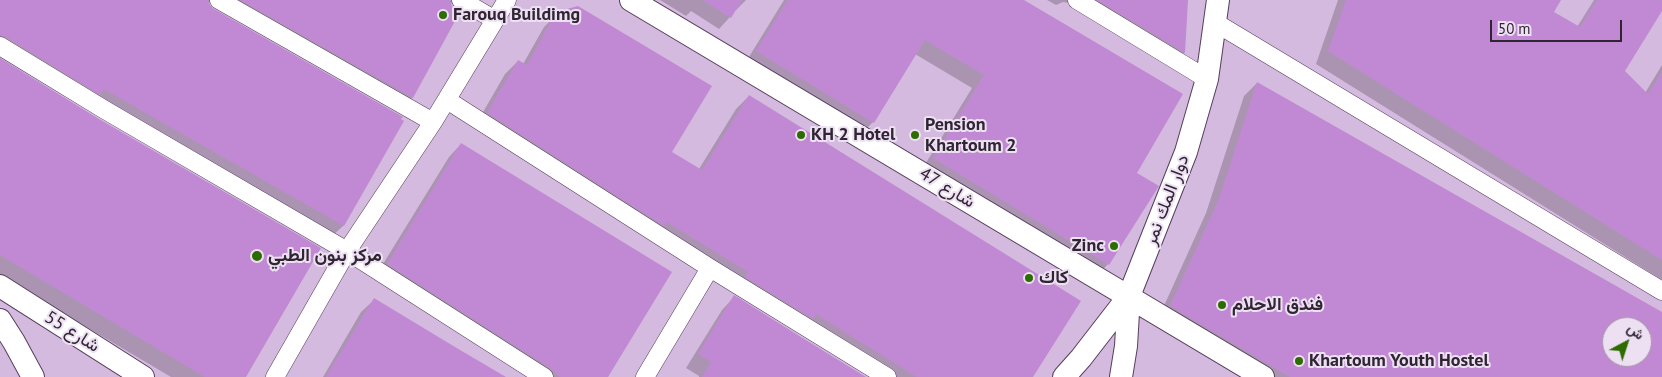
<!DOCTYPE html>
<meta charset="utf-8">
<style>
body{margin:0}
#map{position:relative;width:1662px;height:377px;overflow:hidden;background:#d5badf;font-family:"PT Sans",Vazirmatn,sans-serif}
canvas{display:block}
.north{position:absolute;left:1602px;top:317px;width:50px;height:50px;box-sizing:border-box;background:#eee0f3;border:1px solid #a295a6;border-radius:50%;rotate:40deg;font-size:14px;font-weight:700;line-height:20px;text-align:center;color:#302533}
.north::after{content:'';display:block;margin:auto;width:18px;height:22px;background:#2c6c00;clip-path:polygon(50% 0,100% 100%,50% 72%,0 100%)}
.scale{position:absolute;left:1490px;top:20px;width:132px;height:22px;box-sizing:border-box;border:2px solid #302533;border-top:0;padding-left:6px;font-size:15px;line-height:18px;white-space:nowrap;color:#302533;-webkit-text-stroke:4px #eee0f3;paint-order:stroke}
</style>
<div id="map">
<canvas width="1662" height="377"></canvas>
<div class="north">ش</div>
<div class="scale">50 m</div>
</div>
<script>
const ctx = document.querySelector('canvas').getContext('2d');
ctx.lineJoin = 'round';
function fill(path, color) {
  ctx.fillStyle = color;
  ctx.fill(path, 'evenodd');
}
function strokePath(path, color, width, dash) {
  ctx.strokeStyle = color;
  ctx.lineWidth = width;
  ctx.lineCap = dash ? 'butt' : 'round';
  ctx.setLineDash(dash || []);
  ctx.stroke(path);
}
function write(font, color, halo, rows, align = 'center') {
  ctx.font = font + ' "PT Sans",Vazirmatn,sans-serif';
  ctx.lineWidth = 4;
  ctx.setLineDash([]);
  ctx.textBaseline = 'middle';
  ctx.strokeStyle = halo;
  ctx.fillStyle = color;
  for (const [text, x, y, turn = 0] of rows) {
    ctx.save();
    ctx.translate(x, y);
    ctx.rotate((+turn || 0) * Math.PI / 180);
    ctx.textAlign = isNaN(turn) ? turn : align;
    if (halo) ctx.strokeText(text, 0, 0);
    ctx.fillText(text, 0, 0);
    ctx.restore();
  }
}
fill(new Path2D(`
 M0 0H462L457 5 450 3V5L459 12 412 98 399 110 208 2 213 10 402 121 343 226 330 238 0 54Z
 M660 0H746L736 10 735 9 730 17 719 29 691 11 686 16Z
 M784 0H1022L1136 173 1108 264 1096 277 921 171 972 88 915 54 873 122 860 135 744 65Z
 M1047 0H1187L1184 53 1171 65 1069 3 1063 2 1056 5Z
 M1338 0H1560L1552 12 1577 27 1594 0H1662V9L1623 71 1645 93 1662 65V280L1316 64Z
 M557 14 671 153 699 169 736 109 749 96 1031 377H883L475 126 505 74 518 61 523 64 544 27Z
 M0 60 244 377H171L0 276Z
 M1257 83 1662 313V377H1255L1158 319 1206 213 1244 96ZM1612 327H1642V357H1612Z
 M461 144 606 377H530L375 277 449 157Z
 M734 297 864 377H699V376L686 368 722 310Z
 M374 300 503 377H323L361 312Z`), '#0003');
fill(new Path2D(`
 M0 0H208L210 5 214 9 403 117 401 119 404 121 344 226 104 89 100 95 6 37 0 35Z
 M240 0H450L452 6 460 12 413 98Z
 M703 0H742L731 18Z
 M788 0H1024L1183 94 1137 173 1159 186 1109 265 933 158 984 75 925 40 874 123 756 51Z
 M1097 0H1188L1185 53Z
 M1346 0H1561L1554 12 1580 27 1597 0H1662V11L1625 71 1648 94 1662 72V260L1328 51Z
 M578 6 712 86 672 152 702 170 749 95 1081 301 1033 377H917L816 314 813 319 745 277 748 272 667 222 664 226 487 113 518 60 527 65 556 12Z
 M0 58 99 119 321 248 246 377H205L0 255Z
 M1257 82 1662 312V377H1290L1170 306 1219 199ZM1612 327H1642V357H1612Z
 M461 143 672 272 608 377H560L550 368 387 264Z
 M734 295 801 337 866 377H702L711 362 698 354Z
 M374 298 455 347 506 377H326Z`), '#c189d3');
const minor = new Path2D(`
 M219 0 433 122
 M461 0 495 20
 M1077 0 1207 79
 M1216 23 1662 291
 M0 46 105 110 347 251 544 377
 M447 100 710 268 887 377
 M275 377 347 251 433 122 507 0
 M645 377 710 268`);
const tertiary = new Path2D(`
 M631 0 1263 377
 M0 286 143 377
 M0 320 14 342 33 377
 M1064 377 1081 358 1129 296 1186 152 1207 79 1218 0
 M1121 377 1126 346 1129 296`);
strokePath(minor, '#553e5d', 19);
strokePath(tertiary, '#553e5d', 24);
strokePath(minor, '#fff', 18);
strokePath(tertiary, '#fff', 22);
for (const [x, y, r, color] of [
 [443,15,5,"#2c6c00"],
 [801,135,5,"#2c6c00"],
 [915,135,5,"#2c6c00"],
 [1114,246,5,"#2c6c00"],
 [257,256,6,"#2c6c00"],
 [1029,278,5,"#2c6c00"],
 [1222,305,5,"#2c6c00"],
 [1299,361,5,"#2c6c00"]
]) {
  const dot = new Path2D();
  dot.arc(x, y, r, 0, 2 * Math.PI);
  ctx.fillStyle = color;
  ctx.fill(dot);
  strokePath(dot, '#eee0f3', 2);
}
write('bold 18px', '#302533', '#eee0f3', [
 ["Farouq Buildimg",453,15],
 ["Pension",925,125],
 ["Khartoum 2",925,146],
 ["KH 2 Hotel",811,135],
 ["Zinc",1104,246,"right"],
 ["مركز بنون الطبي",268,256],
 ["كاك",1039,278],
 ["فندق الاحلام",1232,305],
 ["Khartoum Youth Hostel",1309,361]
], 'left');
write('18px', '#302533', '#eee0f3', [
 ["شارع 47",947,188,31],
 ["دوار المك نمر",1167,200,-69],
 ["شارع 55",72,332,32]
]);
</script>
